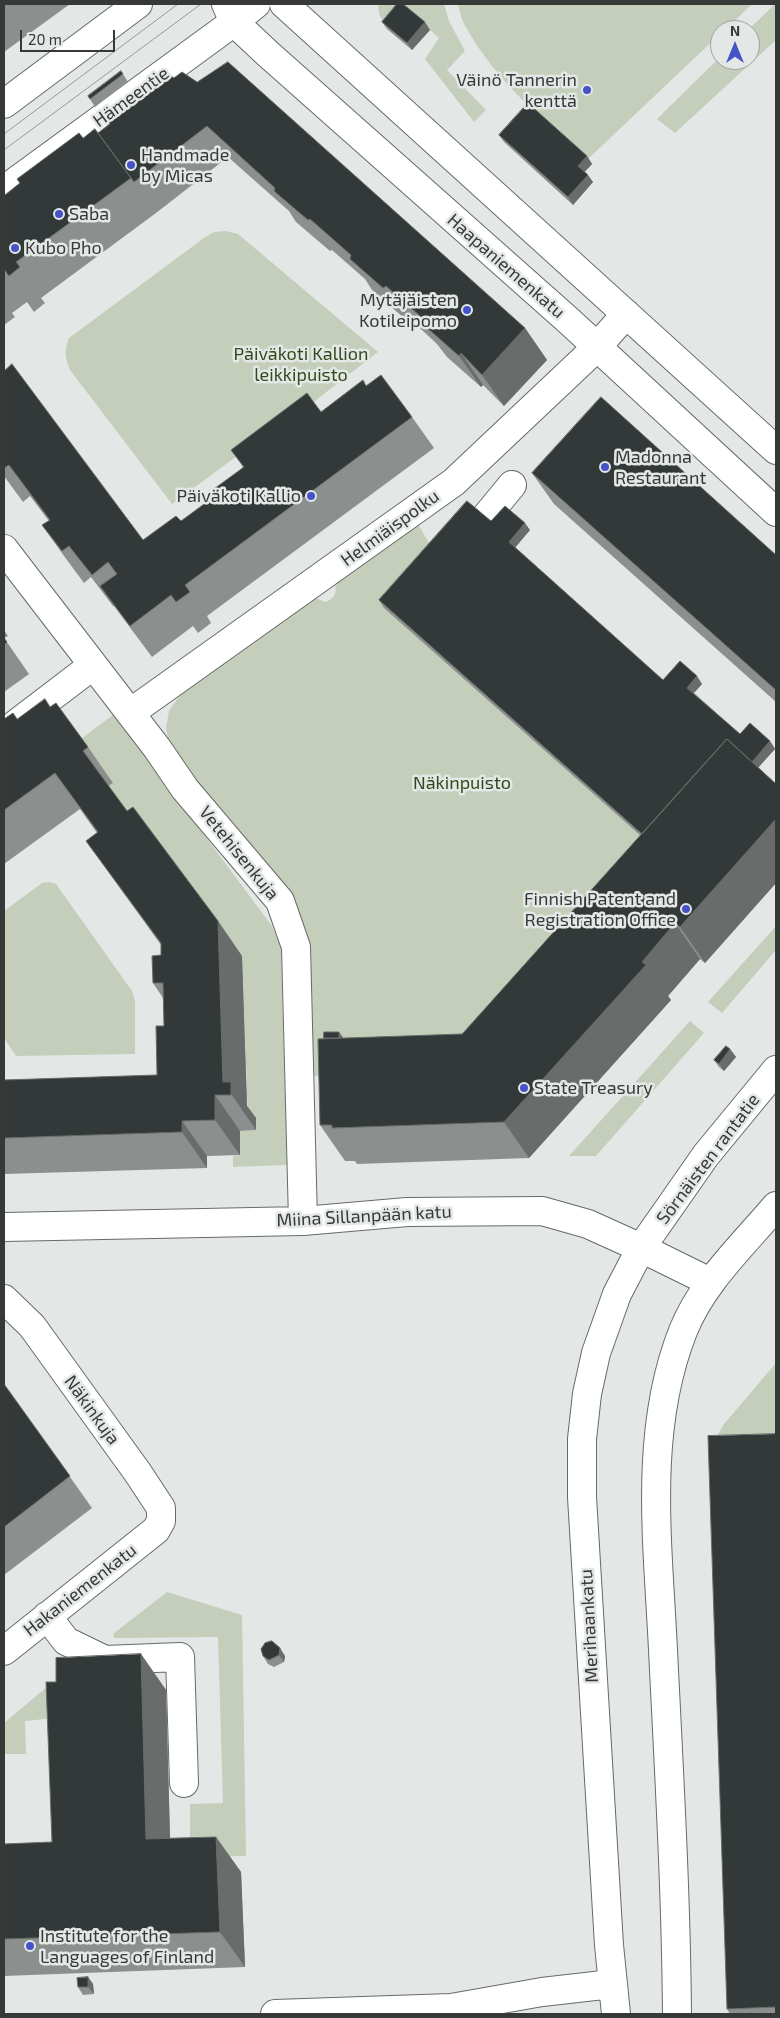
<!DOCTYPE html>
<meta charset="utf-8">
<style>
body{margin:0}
#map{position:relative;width:780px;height:2018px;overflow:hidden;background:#e3e8e6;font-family:"Exo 2",sans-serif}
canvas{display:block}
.frame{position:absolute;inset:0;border:5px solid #373938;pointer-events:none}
.north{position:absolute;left:710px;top:20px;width:50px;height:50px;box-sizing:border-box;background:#e3e8e6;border:1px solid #9ea2a0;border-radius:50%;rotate:0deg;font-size:14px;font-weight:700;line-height:20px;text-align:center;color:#373938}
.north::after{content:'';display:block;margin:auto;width:18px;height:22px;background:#4653c7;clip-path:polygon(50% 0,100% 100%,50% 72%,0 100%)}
.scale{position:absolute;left:20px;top:30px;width:95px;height:22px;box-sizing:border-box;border:2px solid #373938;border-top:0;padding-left:6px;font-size:15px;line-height:18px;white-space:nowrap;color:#373938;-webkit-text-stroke:4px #e3e8e6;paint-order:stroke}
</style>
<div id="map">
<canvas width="780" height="2018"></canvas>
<div class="frame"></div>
<div class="north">N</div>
<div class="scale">20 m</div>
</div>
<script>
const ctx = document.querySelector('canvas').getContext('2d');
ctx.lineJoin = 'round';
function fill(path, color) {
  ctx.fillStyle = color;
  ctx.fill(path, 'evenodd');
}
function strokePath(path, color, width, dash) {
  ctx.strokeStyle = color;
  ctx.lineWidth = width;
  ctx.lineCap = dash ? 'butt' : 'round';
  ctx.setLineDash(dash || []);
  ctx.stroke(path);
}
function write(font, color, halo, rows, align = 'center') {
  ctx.font = font + ' "Exo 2",sans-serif';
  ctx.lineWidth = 5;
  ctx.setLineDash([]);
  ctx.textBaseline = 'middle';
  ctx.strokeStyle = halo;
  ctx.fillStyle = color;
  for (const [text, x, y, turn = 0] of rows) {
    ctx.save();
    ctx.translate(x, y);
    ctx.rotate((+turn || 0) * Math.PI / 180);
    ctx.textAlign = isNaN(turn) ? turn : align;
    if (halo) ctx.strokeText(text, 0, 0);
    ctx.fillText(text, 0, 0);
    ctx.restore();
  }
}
fill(new Path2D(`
 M378 4H444L449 21 465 51 447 70 486 110 474 122 425 59 439 38 405 8 387 29 379 14Z
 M458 4H752L725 30H720V34L588 159C543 120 497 82 467 29 462 22 460 12 458 4Z
 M775 4 776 40 675 133 657 119 720 57V60H750V30H748Z
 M226 231 238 234 378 352 249 452V447L172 504 70 370C65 358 64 351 69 338L204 238 214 232Z
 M416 521 434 551 530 530 514 549 737 791 487 1070 308 1076 305 937 185 770 169 743 166 728 169 711 177 699 189 686 314 597 325 602C335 599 337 592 335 583Z
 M114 714 272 926 281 948 287 1165 233 1167V1156L240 1155V1131L256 1130V1118H248L242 956 152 847 108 787 81 739Z
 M50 882 56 884 132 991 135 1001V1054L16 1056 4 1038V911L42 883Z
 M776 926V950L722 1013 708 1002Z
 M690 1021 704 1033 596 1156H569Z
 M776 1363V1441L713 1443 724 1424Z
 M167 1592 242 1615 246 1856 190 1857V1804L223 1803 218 1637 114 1638 113 1634Z
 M54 1681 55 1718 25 1721 26 1754H4V1723Z`), '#c4cebb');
const minor = new Path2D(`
 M4 104 138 4
 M4 190 234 22 256 4
 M484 519 512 485
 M4 549 157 748 185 789 280 901 296 947 303 1221
 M130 713 454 482 596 348 626 314
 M4 733 92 666
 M4 1227 303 1221 407 1212 542 1211 588 1224 641 1248 710 1282
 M4 1299 32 1326 138 1473 161 1508V1521L156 1530 4 1651
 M47 1616 66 1641 105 1660 180 1657 184 1783`);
const major = new Path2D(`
 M226 4 234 22 267 53 569 321 776 512
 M284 4 776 450
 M275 2014 451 2008 542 1992 612 1984
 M616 2014 609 1945 582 1497V1439L587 1394 596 1353 617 1294 641 1248 706 1155 776 1070
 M677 2014C676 1893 669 1771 663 1650 658 1544 643 1432 683 1331 702 1283 743 1245 776 1206`);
strokePath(minor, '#666b69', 30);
strokePath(major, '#666b69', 30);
strokePath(minor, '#fff', 28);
strokePath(major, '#fff', 28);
strokePath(new Path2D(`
 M4 134 178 4
 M4 150 201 4`), '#959998', 1);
fill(new Path2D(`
 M4 4H70L4 52Z
 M382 22 430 30 412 50 387 29Z
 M123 74 128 82 95 107 88 96Z
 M168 74 525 328 547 360 504 406 483 385 481 387 447 357 437 344 408 317 405 319 372 290 365 279 332 250 330 251 296 222 289 211 228 157 156 213 41 298 45 303 34 312 27 302 12 313 15 317 4 325V193L5 195 83 138 98 133Z
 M499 135 587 156 592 164 585 172 593 182 573 205 504 142Z
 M4 368 143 540 181 521 211 499 243 467 231 450 321 412 366 386 412 417 434 448 207 616 211 623 198 633 193 626 152 657 114 606H113L91 577 84 583 64 556 42 525 49 521 30 496 23 502 4 476Z
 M532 473 776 555V702L554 504Z
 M491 521 530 530 515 547 663 680 702 684 694 693 740 734 770 741 775 749 758 767 776 784V883L705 963 700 959 668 996 671 1000 529 1158 357 1164 355 1161H345L320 1125 324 1038 339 1032 343 1038 462 1034 641 836 384 608 379 600Z
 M4 630 8 636 4 638 29 674 4 692Z
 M50 707 88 747 113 783 108 786 127 811 218 921 242 956 247 1106 256 1118V1130L240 1131V1155L207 1156V1168L4 1174V1080L157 1075 164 1026 163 998 153 983 161 955V945L86 841 97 833 80 809 4 864V719H17Z
 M730 1049 736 1057 724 1071 719 1067 714 1060Z
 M4 1384 92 1508 4 1575Z
 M776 1434V2014H730L727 2009Z
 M261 1649 285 1656 284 1662 274 1667 268 1664 263 1656Z
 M141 1654 166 1690 170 1838 216 1837 241 1872 245 1967 4 1976V1844L52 1842 56 1682Z
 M88 1977 93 1984 94 1994 83 1995 78 1987Z`), '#8b908f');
fill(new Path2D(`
 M425 22 430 30 412 50 407 43Z
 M587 156 592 164 583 173 578 166Z
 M588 175 593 182 573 205 568 197Z
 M525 328 547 360 504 406 482 375Z
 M461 353 483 385 481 387 459 356Z
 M525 523 530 530 514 549 509 542Z
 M697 676 702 684 692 695 687 688Z
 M770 741 775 749 672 864 667 856Z
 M776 819V883L705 963 680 927Z
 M218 921 242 956 247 1106 256 1118V1130L223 1082Z
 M675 923 700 959 668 996 671 1000 529 1158 504 1122Z
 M339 1032 344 1039 340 1062Z
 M730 1049 736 1057 724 1071 719 1064Z
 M215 1095 240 1131V1155L215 1120Z
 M182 1121 207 1156V1168L182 1132Z
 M280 1648 285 1656 284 1662 279 1655Z
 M141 1654 166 1690 171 1874 146 1839Z
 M216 1837 241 1872 245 1967 220 1932Z
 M88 1977 93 1984 94 1994 88 1987Z`), '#686d6c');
const building = new Path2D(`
 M397 4H403L425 22 407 43 382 22Z
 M228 62 525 328 482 375 461 353 459 356 425 326 428 323 386 286 383 288 350 259 351 255 310 219 308 220 274 191 275 188 207 126 134 182 98 133 110 124 106 119 168 74 174 78 182 72 197 82Z
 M121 71 123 74 90 99 88 96Z
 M528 103 587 156 578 166 588 175 568 197 499 135Z
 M95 129 131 178 16 262 20 267 9 276 4 269V193L5 195 20 183 17 179 79 133 83 138Z
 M12 364 143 540 176 516 181 521 211 499 207 494 244 467 231 450 307 393 321 412 363 380 366 386 381 375 412 417 185 585 190 592 176 602 171 595 130 626 100 586 117 574 108 562 92 575 69 546 62 551 42 525 50 520 9 465 4 468V368L5 370Z
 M601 397 776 555V690L532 473Z
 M467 501 491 521 505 506 525 523 509 542 663 680 680 661 697 676 687 688 740 734 750 723 770 741 752 762 727 739 642 834 379 600Z
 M4 638 7 642 4 645Z
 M45 699 50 707 56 703 88 747 83 751 127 811 133 807 218 921 223 1082H231V1095H215V1120L182 1121V1132L4 1138V1080L157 1075 156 1026H164L163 983H153L152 956 161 955V943L86 841 98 832 55 773 4 810V719L13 713 17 719Z
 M727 739 776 784V819L680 927 675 923 642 962 646 965 504 1122 332 1128V1125H320L318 1039 462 1034Z
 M324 1032H339V1038H324Z
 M726 1046 730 1049 719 1064 714 1060Z
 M4 1384 70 1476 4 1527Z
 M776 1434V2007L727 2009 708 1436Z
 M272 1641 280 1648 279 1655 269 1660 263 1656 261 1649 265 1643Z
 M141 1654 146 1839 216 1837 220 1932 4 1939V1844L52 1842 46 1682H56V1658Z
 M88 1977V1987H78L77 1978Z`);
fill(building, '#333838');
strokePath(building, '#686d6c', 1);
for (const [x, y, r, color] of [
 [587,90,5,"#4653c7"],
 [131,165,5,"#4653c7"],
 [59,214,5,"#4653c7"],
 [15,248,5,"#4653c7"],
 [467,310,5,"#4653c7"],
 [605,467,5,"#4653c7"],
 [311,496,5,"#4653c7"],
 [686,909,5,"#4653c7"],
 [524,1088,5,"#4653c7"],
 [30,1946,5,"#4653c7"]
]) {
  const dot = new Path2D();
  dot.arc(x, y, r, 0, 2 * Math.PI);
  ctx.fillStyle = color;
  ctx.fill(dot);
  strokePath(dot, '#e3e8e6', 2);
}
write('18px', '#373938', '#e3e8e6', [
 ["Väinö Tannerin",577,80,"right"],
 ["kenttä",577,101,"right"],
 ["Handmade",141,155],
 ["by Micas",141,176],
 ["Saba",69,214],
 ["Kubo Pho",25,248],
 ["Mytäjäisten",457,300,"right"],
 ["Kotileipomo",457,321,"right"],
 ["Madonna",615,457],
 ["Restaurant",615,478],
 ["Päiväkoti Kallio",301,496,"right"],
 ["Finnish Patent and",676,899,"right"],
 ["Registration Office",676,920,"right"],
 ["State Treasury",534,1088],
 ["Institute for the",40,1936],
 ["Languages of Finland",40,1957]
], 'left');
write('18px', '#373938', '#e3e8e6', [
 ["Hämeentie",131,97,-36],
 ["Haapaniemenkatu",506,266,41],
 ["Helmiäispolku",390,528,-36],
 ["Vetehisenkuja",239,853,51],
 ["Sörnäisten rantatie",708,1159,-53],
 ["Miina Sillanpään katu",364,1216,-3],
 ["Näkinkuja",92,1410,54],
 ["Hakaniemenkatu",80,1590,-38],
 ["Merihaankatu",589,1626,-93]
]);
write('18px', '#35481b', '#e3e8e6', [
 ["Päiväkoti Kallion",301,354],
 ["leikkipuisto",301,375],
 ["Näkinpuisto",462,783]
]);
</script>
